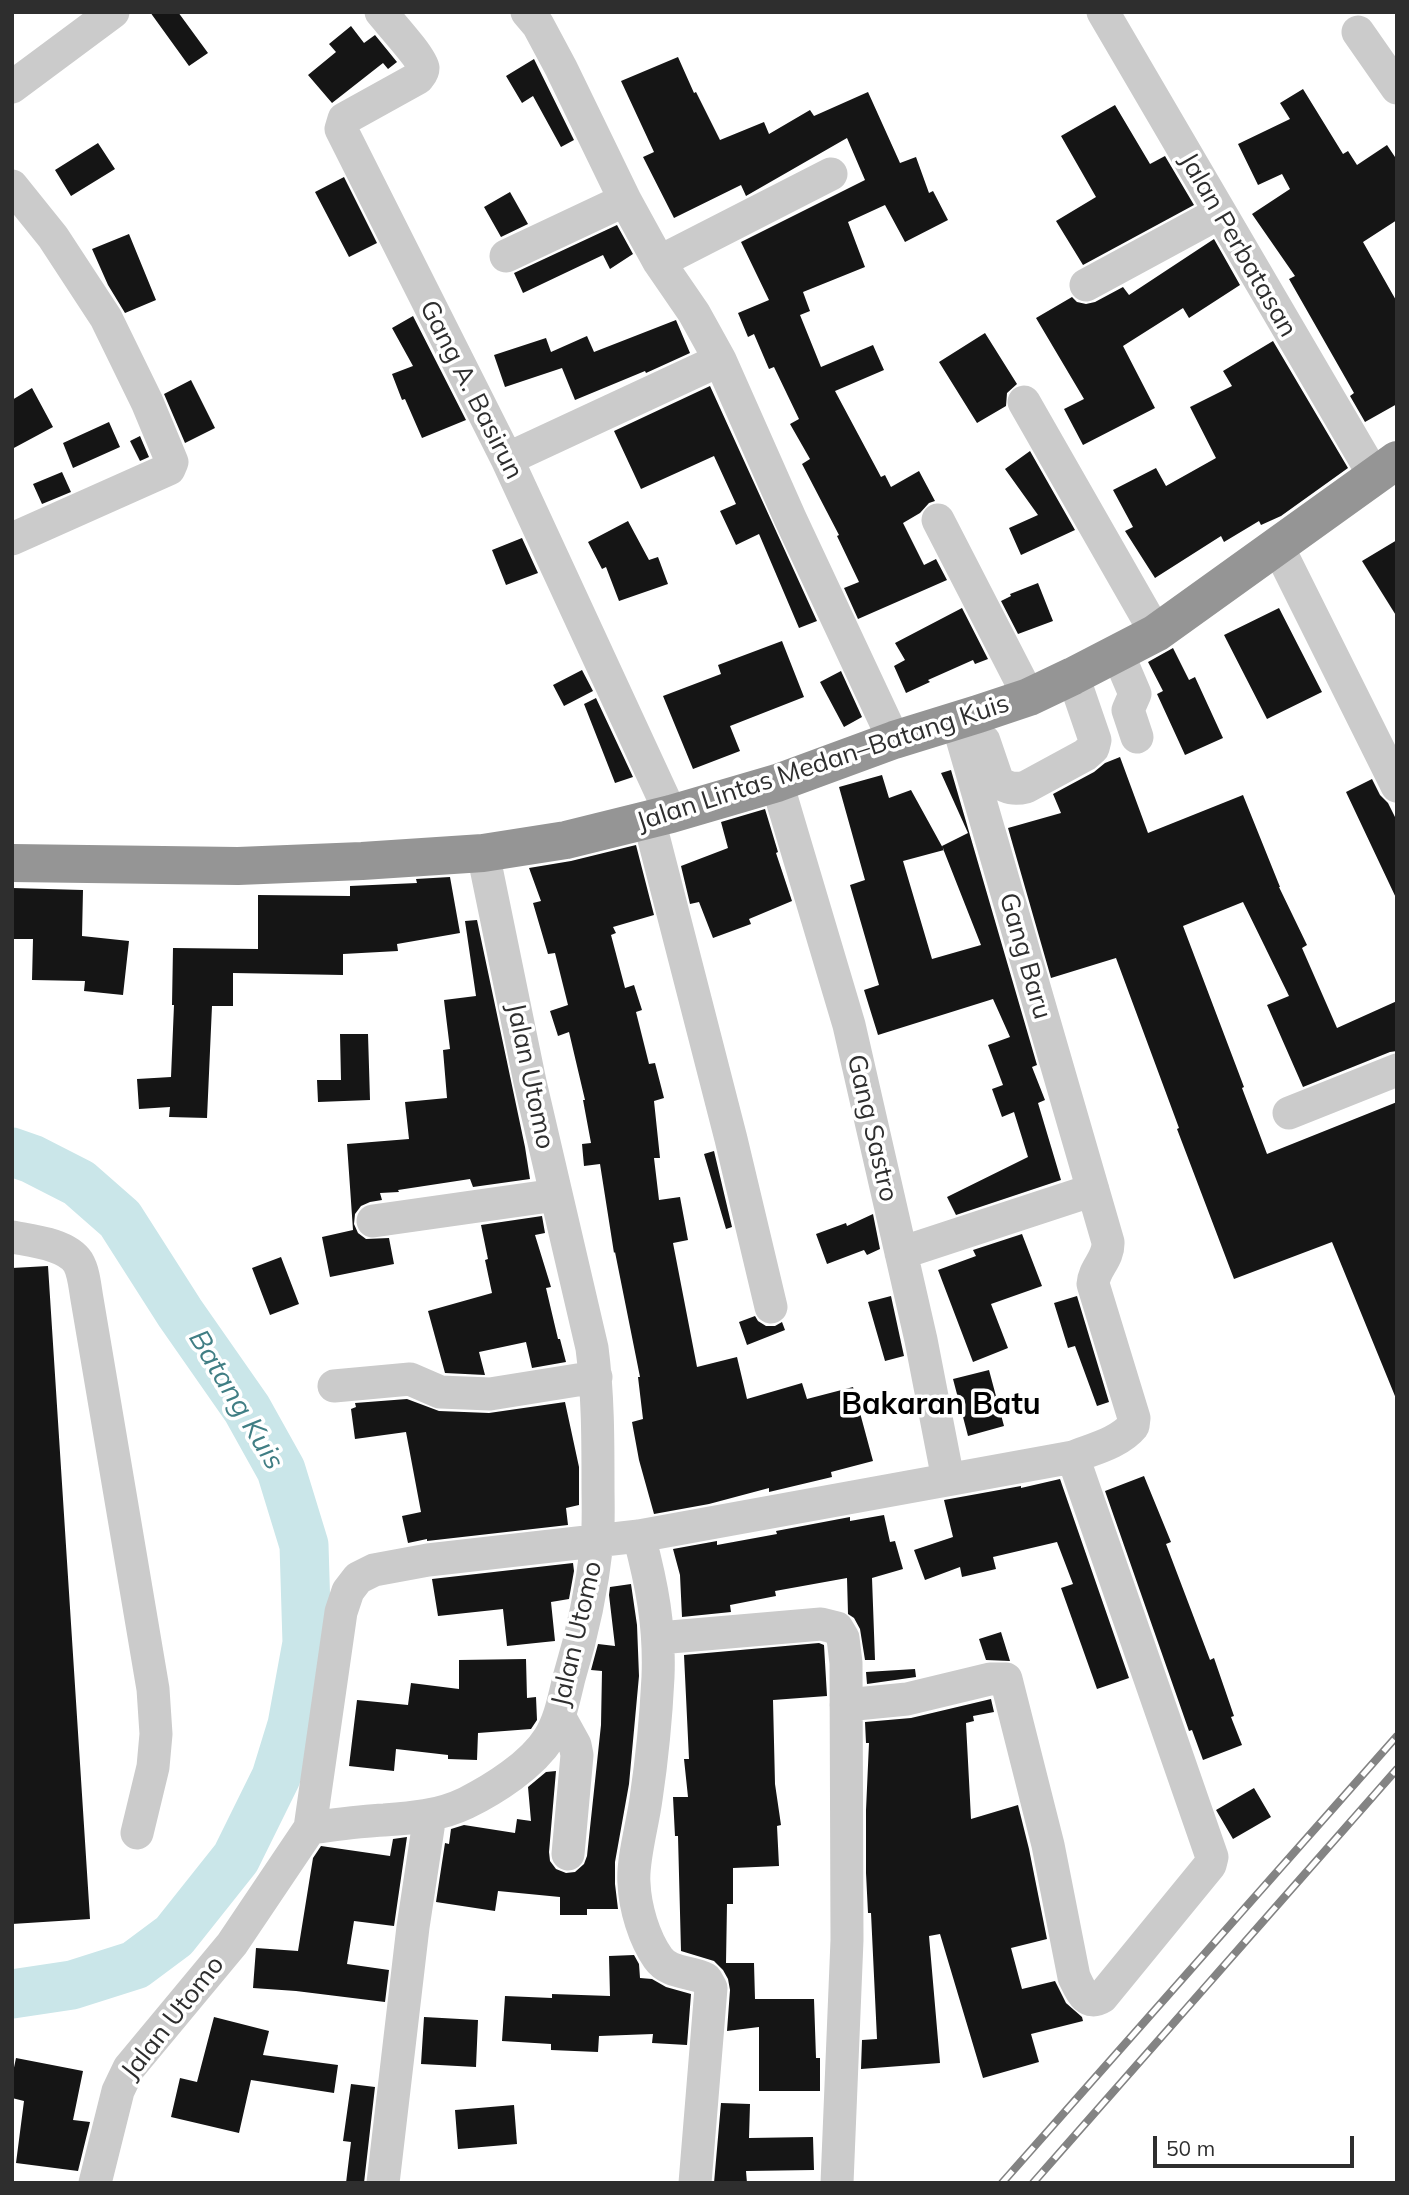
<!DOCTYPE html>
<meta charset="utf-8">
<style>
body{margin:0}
#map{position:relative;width:1409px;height:2195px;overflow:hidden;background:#fff;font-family:Mulish,sans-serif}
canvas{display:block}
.frame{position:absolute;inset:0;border:14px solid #2e2e2e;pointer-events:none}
.scale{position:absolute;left:1153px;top:2136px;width:201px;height:32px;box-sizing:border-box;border:4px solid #2e2e2e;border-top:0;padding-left:9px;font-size:21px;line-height:24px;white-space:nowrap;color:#2e2e2e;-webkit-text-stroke:5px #fff;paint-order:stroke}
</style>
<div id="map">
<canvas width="1409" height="2195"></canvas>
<div class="frame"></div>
<div class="scale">50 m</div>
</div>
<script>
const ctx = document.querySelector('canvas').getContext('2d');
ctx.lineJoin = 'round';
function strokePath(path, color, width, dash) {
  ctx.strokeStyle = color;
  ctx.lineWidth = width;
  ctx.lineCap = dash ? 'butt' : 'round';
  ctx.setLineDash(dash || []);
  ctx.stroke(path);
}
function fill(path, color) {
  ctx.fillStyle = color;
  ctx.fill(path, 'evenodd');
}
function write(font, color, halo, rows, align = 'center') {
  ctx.font = font + ' Mulish,sans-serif';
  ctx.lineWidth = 7;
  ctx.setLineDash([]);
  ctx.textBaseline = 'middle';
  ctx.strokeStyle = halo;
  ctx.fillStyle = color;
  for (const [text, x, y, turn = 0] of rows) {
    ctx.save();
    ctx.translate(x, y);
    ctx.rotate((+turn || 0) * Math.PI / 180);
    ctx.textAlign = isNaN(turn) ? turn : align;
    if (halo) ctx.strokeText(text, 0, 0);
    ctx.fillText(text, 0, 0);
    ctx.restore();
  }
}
strokePath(new Path2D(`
 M12 1152 32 1159 79 1183 120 1219 180 1313 247 1409 281 1470 304 1545 307 1643 292 1725 276 1777 236 1858 174 1936 135 1965 72 1985 12 1994`), '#cae6e9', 49);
fill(new Path2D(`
 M150 12H178L208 53 189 66Z
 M351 26 364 43 375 35 397 62 388 69 383 63 332 103 308 75 336 52 329 44Z
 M678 57 694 93 696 92 720 140 764 122 769 134 810 110 814 116 868 92 900 163 916 157 929 193 933 191 948 220 905 242 885 205 848 222 865 267 803 292 810 311 800 315 821 367 873 345 884 370 835 391 881 477 885 475 891 487 919 471 935 501 929 503 920 513 903 523 924 565 936 559 947 580 858 619 844 588 859 582 837 536 839 535 802 464 810 459 790 424 799 419 774 367 769 369 754 334 748 337 738 313 769 300 741 242 865 180 847 138 746 196 741 185 674 218 643 157 654 152 621 81Z
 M534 59 574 140 561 147 533 96 522 103 506 76Z
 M1303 89 1343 154 1348 151 1357 165 1387 145 1397 160V220L1363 242 1397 302V404L1365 422 1350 396 1354 393 1289 279 1295 276 1252 214 1290 189 1282 174 1258 185 1238 144 1290 119 1280 103Z
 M1115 105 1150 164 1165 156 1194 205 1083 265 1056 221 1096 197 1061 136Z
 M98 143 115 169 71 196 55 170Z
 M344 177 377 243 349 257 315 192Z
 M510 192 528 224 501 237 484 207Z
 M617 225 633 254 610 269 603 255 523 293 514 273Z
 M129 234 156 300 125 313 108 285 92 249Z
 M1214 239 1240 285 1189 318 1183 308 1123 346 1155 408 1083 445 1064 409 1084 399 1036 318 1072 297 1077 302 1086 304 1095 302 1123 287 1129 295Z
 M413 316 466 420 422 438 405 399 402 400 392 374 413 366 392 328Z
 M676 320 690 353 646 373 645 371 575 400 562 368 505 387 494 355 546 338 551 352 587 336 594 352Z
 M985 333 1017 384 1007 393 1006 406 977 423 939 362Z
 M1273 341 1348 468 1281 516 1261 525 1259 521 1224 542 1221 536 1155 578 1125 531 1133 527 1113 490 1156 468 1166 486 1216 458 1190 407 1232 386 1223 371Z
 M191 380 215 428 185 443 164 394Z
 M710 386 817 621 799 628 759 534 736 545 720 511 736 504 714 456 641 489 614 431Z
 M32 388 53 427 12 449V400Z
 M109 422 120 447 73 468 63 443Z
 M140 436 149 457 140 461 130 441Z
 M1030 451 1075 530 1021 555 1009 528 1038 515 1005 469Z
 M62 472 71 492 42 504 33 484Z
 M628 521 649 560 658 557 668 584 619 601 606 567 602 569 588 542Z
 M522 538 538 573 506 585 492 550Z
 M1397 540V617L1362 561Z
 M1038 583 1053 621 1018 634 1001 601 1011 596 1010 594Z
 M962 608 988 659 975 664 973 660 928 680 930 682 906 693 894 666 905 660 895 643Z
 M1279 608 1322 692 1267 719 1224 635Z
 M782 641 804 697 730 726 740 751 693 769 663 696 721 674 718 665Z
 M1173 648 1189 680 1195 677 1223 738 1185 755 1157 694 1163 691 1148 662Z
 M582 670 593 691 564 706 553 685Z
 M841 671 862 717 844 727 820 682Z
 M596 698 633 777 615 783 584 704Z
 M1120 757 1148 833 1243 795 1280 887H1279L1307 945 1302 948 1337 1028 1397 1001V1051L1390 1052 1303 1087 1267 1005 1289 996 1243 902 1183 926 1244 1087 1242 1088 1267 1154 1397 1102V1401L1332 1242 1234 1279 1177 1129 1179 1128 1116 958 1051 978 1008 828 1061 813 1053 794 1094 772 1105 763Z
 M951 770 1037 1065 1032 1067 1045 1100 1038 1103 1061 1180 956 1215 947 1197 1028 1157 1014 1112 1002 1117 992 1089 1003 1085 988 1045 1010 1037 993 999 878 1035 864 990 879 985 850 885 865 880 839 787 882 775 889 798 911 790 944 850 903 861 932 959 981 945 942 846 968 833 941 773Z
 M1372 779 1380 795 1388 803 1397 821V900L1346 792Z
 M765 809 778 852 776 853 792 901 749 919 751 924 713 938 699 902 690 904 681 866 728 848 721 822Z
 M636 845 654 915 613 927 616 933 611 935 625 988 634 985 642 1010 636 1012 649 1064 655 1063 664 1098 654 1101 660 1158H654L659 1200 680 1197 688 1240 673 1243 697 1367 737 1357 747 1399 802 1383 807 1399 853 1387 873 1461 831 1472 832 1477 769 1492V1488L709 1504 654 1514 639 1460 632 1422 643 1419 638 1377H640L615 1252 614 1253 600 1164 584 1166 582 1144 591 1143 583 1100H585L569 1032 558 1036 550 1011 568 1005 555 953 548 954 533 903 541 901 529 868 571 861Z
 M450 877 460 933 397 944 398 951 343 954V975L233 973V1006H212L207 1118 169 1117 170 1107 139 1109 137 1079 171 1077 174 1005H172L173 948 258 949V895L350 896V886L417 883 416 879Z
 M12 888 83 890 82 936 129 941 123 995 84 991 85 981 32 980 33 939H12Z
 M477 920 525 1147 530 1179 473 1187 470 1179 398 1190 399 1192 380 1193 382 1200 370 1202 361 1206 355 1214 354 1224 358 1233 366 1239 389 1238 394 1264 330 1277 322 1237 353 1230 347 1144 409 1139 405 1102 447 1098 443 1050 450 1049 444 1000 476 996 465 921Z
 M340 1034H368L370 1100 318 1102 317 1080H341Z
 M714 1151 732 1227 726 1229 704 1154Z
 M873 1214 880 1249 867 1255 864 1250 827 1264 816 1234 846 1223 847 1226Z
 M542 1216 545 1233 535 1235 551 1287 546 1288 558 1339H560L566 1362 532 1368 526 1342 479 1352 485 1375 445 1373 428 1311 492 1293 485 1260 488 1259 481 1225Z
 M1022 1234 1042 1286 991 1304 1008 1348 973 1362 938 1270 976 1256 973 1250Z
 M281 1257 299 1304 270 1315 252 1268Z
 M48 1266 90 1919 12 1924V1268Z
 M891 1296 904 1356 885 1361 868 1302Z
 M1077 1296 1109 1402 1097 1406 1075 1346 1068 1348 1054 1303Z
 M755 1316 758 1321 766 1326H775L782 1322 785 1330 747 1345 739 1322Z
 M989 1370 1004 1426 968 1436 953 1379Z
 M407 1399 439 1411 489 1413 565 1402 579 1467V1505L566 1508 568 1525 427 1541V1539L408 1543 402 1516 421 1512 406 1432 355 1439 351 1409 356 1407 355 1403Z
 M1144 1476 1171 1542 1166 1544 1210 1660 1214 1658 1234 1716 1231 1717 1242 1745 1203 1760 1192 1730 1189 1731 1105 1491Z
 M1060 1479 1129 1678 1097 1689 1061 1588 1073 1584 1057 1542 993 1557 996 1569 962 1577 960 1567 925 1580 914 1550 953 1537 944 1500 1021 1486V1488Z
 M884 1515 890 1542 895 1541 903 1569 872 1578 875 1660H865L860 1629 854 1618 848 1614 847 1578 775 1591 776 1596 730 1605 731 1612 682 1617 680 1575 673 1549 717 1541V1545L777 1534 776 1531 850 1517V1521Z
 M573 1563 574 1571 569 1599 551 1602 555 1641 507 1646 503 1609 438 1616 432 1579Z
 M631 1584 637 1625 639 1676 629 1784 615 1862V1884L618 1909H587V1915H560V1897L498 1891 495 1911 436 1902 445 1843 449 1844 451 1829 464 1825 515 1833 517 1819 531 1821 528 1787 546 1772 556 1771 549 1852 550 1861 556 1869 566 1873 575 1872 584 1864 587 1856 601 1725 602 1671 591 1670 598 1644 615 1646 609 1595 610 1587Z
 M1001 1632 1010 1661 986 1660 979 1639Z
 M819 1643 824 1645 827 1696 773 1700 775 1784 781 1825 777 1826 779 1866 733 1868V1904H727L726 1963H754L755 1999H814L816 2058H820V2091H759V2027L727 2031 730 1990 728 1979 723 1970 714 1961 681 1951 678 1836H675L673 1797H688L684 1759H689L684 1655Z
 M526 1659 527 1698 536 1697 537 1720 531 1729 478 1733 477 1760 448 1759V1755L396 1749 394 1771 349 1766 357 1700 408 1705 411 1683 459 1689V1660Z
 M915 1669 916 1677 867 1684 866 1672Z
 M991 1699 994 1712 973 1716 974 1721 966 1723 971 1819 1018 1805 1029 1849 1047 1939 1011 1948 1022 1989 1055 1981 1066 2003 1082 2017 1083 2021 1031 2034 1039 2062 983 2078 940 1934 929 1936 940 2063 861 2069 862 2040 877 2039 871 1913H868L866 1873V1810L869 1743H866L865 1722 911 1718Z
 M1254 1788 1271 1817 1233 1839 1216 1810Z
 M407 1837 394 1926 354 1921 347 1964 389 1970 385 2002 296 1991 253 1988 256 1948 298 1951 313 1858 321 1846 390 1856 393 1839Z
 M634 1955 639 1964 640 1978 652 1979 666 1987 691 1994 687 2045 652 2043 653 2034 599 2036 598 2052 551 2050V2044L502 2041 505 1996 552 1998V1994L610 1996 609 1956Z
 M214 2017 269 2031 263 2055 338 2065 334 2093 251 2080 239 2133 171 2117 180 2078 197 2082Z
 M424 2017 478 2020 476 2067 421 2064Z
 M16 2058 83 2071 73 2120 90 2122 78 2171 16 2163 24 2101 12 2098V2077Z
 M351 2084 375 2087 364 2183H346L351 2142 343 2141Z
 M721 2103 750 2104 749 2138 813 2137 814 2170 746 2171 747 2183H714Z
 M514 2105 517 2144 458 2149 455 2110Z`), '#151515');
strokePath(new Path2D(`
 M381 12C389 22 422 58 423 68 423 73 420 75 418 78L344 119 341 129 507 459 671 814
 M527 12 538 25 561 68 625 200 659 262 694 313 720 360 790 518 894 740
 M1103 12 1375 477
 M1358 32 1397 88
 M12 87 113 12
 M12 186 53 237 106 318 147 402 172 462 169 469 12 539
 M506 256 625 200
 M659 262 831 174
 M1086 285 1219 213
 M1024 402 1156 633
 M507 459 720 360
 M938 520 1029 697
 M1277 545 1397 786
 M1118 654 1135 694 1128 710 1137 737
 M984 741 998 782C1008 788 1014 790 1026 787L1085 755 1093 748 1095 740 1073 676
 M777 783 849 1025 921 1340 948 1479
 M649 820 731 1139 771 1307
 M1289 1113 1397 1070
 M373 1221 556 1195
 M12 1237C32 1241 66 1244 78 1262 84 1272 85 1288 87 1299L153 1689 156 1734 153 1767 137 1833
 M901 1253 1093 1190
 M334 1386 410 1379 440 1392 490 1394 596 1377
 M639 1536C652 1585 660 1626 658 1677 656 1718 652 1759 646 1799 643 1823 632 1861 634 1883 635 1908 644 1938 658 1958 669 1974 691 1971 706 1979L711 1988 695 2183
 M659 1638 821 1624 837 1628 843 1638 846 1663 847 1940 837 2183
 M846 1705 907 1699 990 1679H1006L1048 1845 1074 1977C1080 1989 1086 2007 1102 1997L1210 1865 1212 1857 1073 1457
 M559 1716 575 1745 577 1755 568 1854
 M310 1828C334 1825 359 1821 384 1820 412 1818 439 1816 466 1803 494 1789 532 1765 549 1738 560 1721 564 1698 569 1678 582 1635 592 1589 597 1543 599 1524 598 1504 598 1485 598 1439 598 1394 592 1348L530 1082 483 853
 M95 2183 118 2091 129 2068 232 1944 310 1828 341 1612 348 1591 358 1578 374 1570 428 1560 639 1536 1073 1457C1093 1449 1119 1443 1133 1426L1134 1418 1093 1284C1094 1268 1109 1259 1108 1242L957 721
 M383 2183 413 1927 430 1815`), '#cbcbcb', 33);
strokePath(new Path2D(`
 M12 863 238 866 362 861 483 853 566 840 671 814 777 783 894 740 978 714 1029 697 1073 676 1156 633 1397 460`), '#959595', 38);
const rail = new Path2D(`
 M1002 2183 1397 1736
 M1033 2183 1397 1769`);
strokePath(rail, '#838383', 8);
strokePath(rail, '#fff', 5, [16]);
write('26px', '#2e2e2e', '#fff', [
 ["Jalan Perbatasan",1238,245,60],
 ["Gang A. Basirun",471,390,63],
 ["Jalan Lintas Medan–Batang Kuis",823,763,-18],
 ["Gang Baru",1025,956,74],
 ["Jalan Utomo",530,1076,78],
 ["Gang Sastro",872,1128,77],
 ["Jalan Utomo",577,1634,-77],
 ["Jalan Utomo",173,2018,-52]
]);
write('italic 28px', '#407e84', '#fff', [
 ["Batang Kuis",236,1400,59]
]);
write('bold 30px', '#000', '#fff', [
 ["Bakaran Batu",941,1405]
]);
</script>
